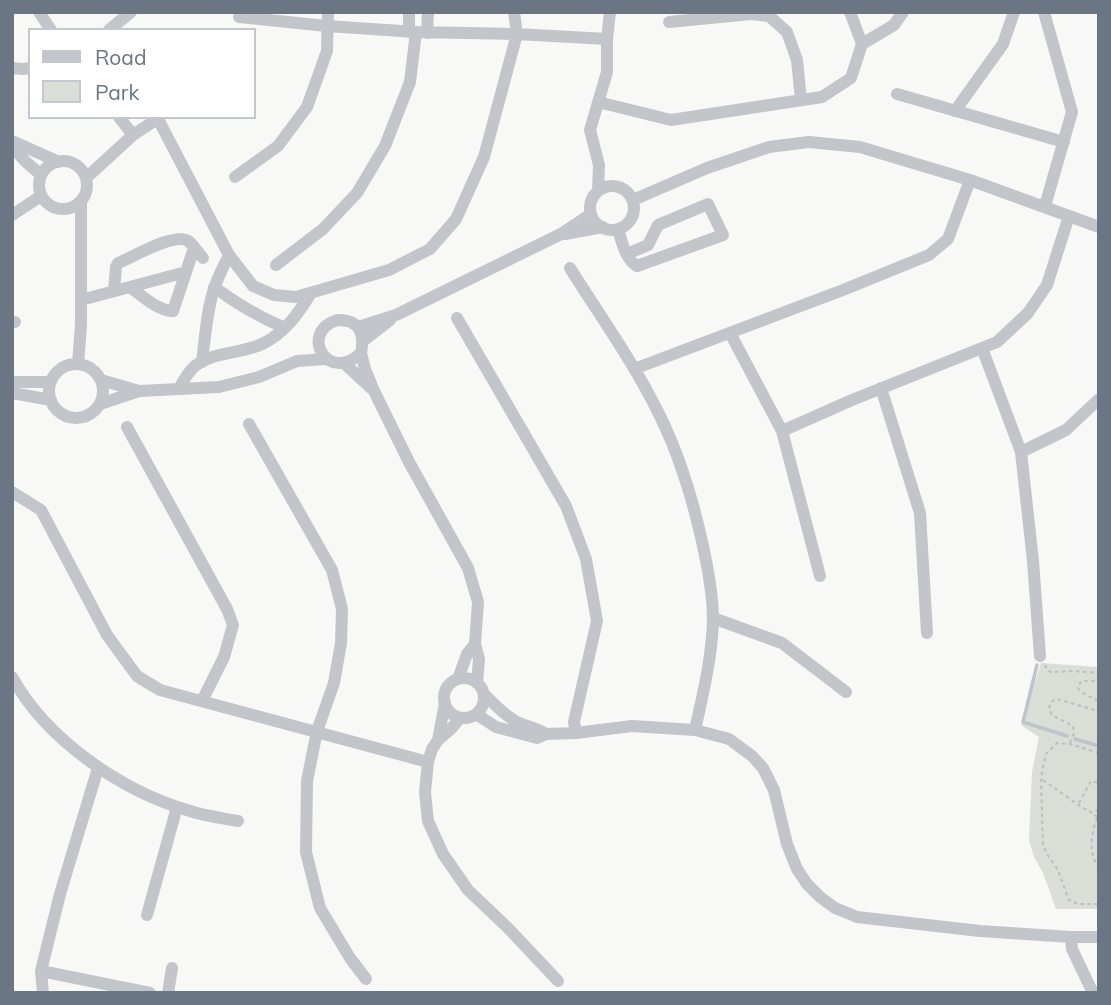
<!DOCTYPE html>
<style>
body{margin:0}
#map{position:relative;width:1111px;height:1005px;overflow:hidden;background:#f8f8f6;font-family:Mulish,sans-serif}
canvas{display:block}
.frame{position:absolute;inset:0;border:14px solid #6a7684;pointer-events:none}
.legend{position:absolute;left:28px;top:28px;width:228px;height:91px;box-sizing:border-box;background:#fff;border:2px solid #c3c8ce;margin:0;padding:9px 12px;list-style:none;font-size:21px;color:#6a7684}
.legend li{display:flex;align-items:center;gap:14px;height:35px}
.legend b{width:35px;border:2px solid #c3c8ce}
</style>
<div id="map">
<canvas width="1111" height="1005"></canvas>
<div class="frame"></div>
<ul class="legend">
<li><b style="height:9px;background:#c2c5c9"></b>Road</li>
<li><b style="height:19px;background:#d9ded7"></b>Park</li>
</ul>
</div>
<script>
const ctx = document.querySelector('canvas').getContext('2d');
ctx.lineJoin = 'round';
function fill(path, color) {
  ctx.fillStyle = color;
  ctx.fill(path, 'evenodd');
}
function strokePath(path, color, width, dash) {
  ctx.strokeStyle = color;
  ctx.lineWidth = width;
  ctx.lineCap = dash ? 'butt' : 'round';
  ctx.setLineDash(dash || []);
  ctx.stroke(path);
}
fill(new Path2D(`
 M1041 663 1099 667V909H1056L1043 873 1034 857 1029 840 1032 772 1039 737 1021 725Z`), '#d9ded7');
strokePath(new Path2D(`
 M1037 665 1023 722 1067 736
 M1075 739 1099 746`), '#bcc5ca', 3.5);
strokePath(new Path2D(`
 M1045 665 1047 670 1050 672 1074 671 1099 673
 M1070 743 1074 733 1073 726 1052 715 1049 709 1050 704 1055 699H1057L1095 710 1098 706V701L1081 692 1078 688 1081 681H1099
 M1099 753 1070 744 1057 743 1046 754 1042 771 1041 782 1043 845 1047 854 1058 870 1068 898 1069 900 1078 904H1099
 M1043 780 1083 808 1095 814
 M1079 803 1091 781 1099 783
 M1099 810 1096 811 1095 815 1099 819
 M1097 818C1091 835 1088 852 1099 868`), '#bcbec1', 2, [3.5, 3.5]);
strokePath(new Path2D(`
 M39 12 51 30
 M850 12 862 44
 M1044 12 1072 112 1045 206
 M239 17 327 26 416 32 517 34 607 39
 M669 22 751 14 769 16 787 32 797 60 801 100
 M109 30 131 12
 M409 32V12
 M427 33 428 12
 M12 68 23 69 30 68
 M897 94 1064 142
 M598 102 671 120 822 97 851 78 862 44 894 25 903 12
 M955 111 1003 44 1014 12
 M119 117 133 135
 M158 119 229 255 253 286 274 295 296 297 389 270 430 249 456 219 484 157 517 34 514 12
 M12 141 59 162
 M12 146 25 161 41 175
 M39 185a24 24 0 1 1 48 0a24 24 0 1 1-48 0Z
 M235 177 278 146 307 107 327 51 328 12
 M86 178 133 135 160 117
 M590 208a22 22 0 1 1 44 0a22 22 0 1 1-44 0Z
 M598 191 599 165 590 130 607 72V39L610 12
 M633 200 707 168 769 147 809 142 860 147 970 180 1099 227
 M12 215 41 196
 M618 229C622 242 625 259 637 266L723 235 708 204 658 225 648 245 627 254
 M565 234 603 227
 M276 265 323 229 357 193 385 146 410 82 416 32
 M570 268C600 316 634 363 659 414 680 456 693 500 703 546 708 569 713 595 713 620 712 657 703 694 695 730
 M130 287C143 296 158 311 173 311L194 248
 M214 287C237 304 259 317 285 328
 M114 291 116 267 118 263C133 257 174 232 188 241 193 244 198 253 203 258
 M81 300 186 272
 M457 318 566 506 586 559 597 621 574 722 576 733
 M338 320C360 320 365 334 361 353 327 385 298 331 338 320Z
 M12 322H15
 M358 327 396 315 561 234 591 214
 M730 333 782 431 820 576
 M363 341 390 320
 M982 348 1021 452 1033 561 1040 656
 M361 353 365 369 374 391 409 462 468 568 478 602 475 644 479 659 477 683
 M202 362C205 339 207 307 215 286 219 275 224 265 229 255
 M344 363 371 388
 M49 391a27 27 0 1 1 54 0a27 27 0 1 1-54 0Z
 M78 364 81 325V202
 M634 369 843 290 929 255 948 239 970 180
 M101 380 139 391
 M12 382H51
 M881 388 920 513 927 633
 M179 389C183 381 188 372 195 366 214 351 241 354 262 344 285 333 298 314 311 293
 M12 393 51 400
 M100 404 139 391 219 387 259 377 297 361 326 359
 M249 424 332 570 342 609 341 643 334 683 317 731 307 781 306 852 320 908 350 958 366 979
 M127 427 227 609 233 625 224 657 202 701
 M782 431 852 400 997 342 1028 313 1047 285 1069 216
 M1021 452 1066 430 1099 399
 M12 492 41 510 107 635 137 676 160 690 428 762
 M713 618 782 643 846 692
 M12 677C47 740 121 791 190 811 205 816 222 818 238 821
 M444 698a20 20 0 1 1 40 0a20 20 0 1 1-40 0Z
 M458 679 467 654 475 644
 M484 694C493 703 503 714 515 721 526 727 536 727 546 734
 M476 714 496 727 537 738 546 734 576 733 632 726 695 730 729 739 752 756 763 768 774 790 787 844 797 869 807 884 820 897 835 908 857 917 980 931 1071 937H1099
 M460 718 451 729 438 740 432 749 428 762 425 792 428 821 443 854 468 890 508 928 558 981
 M438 740 445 703
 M147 915 177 807
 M1071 937 1072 949 1093 993
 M41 971 150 993
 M43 993 41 971 60 894 98 768
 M168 993 172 968`), '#c2c5c9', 12);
</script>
